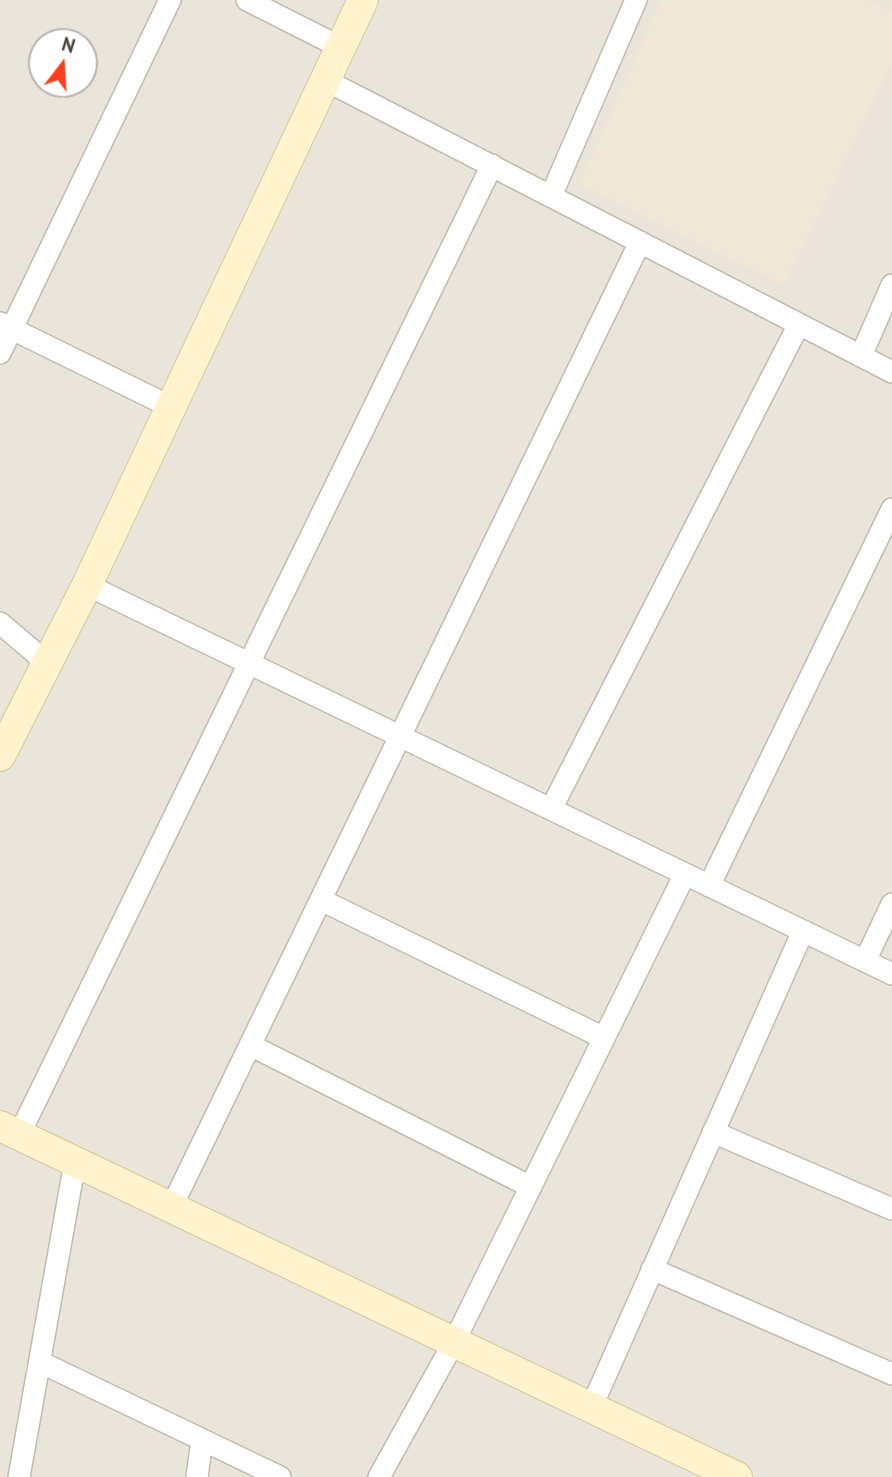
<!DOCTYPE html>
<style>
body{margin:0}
#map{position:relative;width:892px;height:1477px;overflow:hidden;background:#f6f3ec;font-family:"PT Sans",sans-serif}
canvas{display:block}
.north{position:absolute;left:28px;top:28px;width:70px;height:70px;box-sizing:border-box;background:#fff;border:2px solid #b7b4b0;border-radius:50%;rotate:17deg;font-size:19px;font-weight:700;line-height:28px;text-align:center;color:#4b4439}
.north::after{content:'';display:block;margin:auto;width:24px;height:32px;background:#fc3f1d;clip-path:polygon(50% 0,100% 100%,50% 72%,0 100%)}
</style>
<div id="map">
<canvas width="892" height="1477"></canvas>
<div class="north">N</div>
</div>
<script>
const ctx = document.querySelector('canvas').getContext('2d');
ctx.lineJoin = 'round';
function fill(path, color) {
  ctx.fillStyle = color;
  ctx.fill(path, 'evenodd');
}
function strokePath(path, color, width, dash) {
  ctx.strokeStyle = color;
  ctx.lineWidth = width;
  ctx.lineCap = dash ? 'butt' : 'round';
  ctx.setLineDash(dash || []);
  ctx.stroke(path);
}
fill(new Path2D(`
 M0 0H892V1477H0ZM42 42H84V84H42Z`), '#eae5da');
fill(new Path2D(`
 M661 0H868L892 12V65L784 285 579 184Z`), '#efe8d6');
const street = new Path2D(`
 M247 0 340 47
 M325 80 892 372
 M551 196 636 0
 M0 323 171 407
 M0 353 170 0
 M861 356 892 285
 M87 585 892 974
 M0 623 47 663
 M551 809 799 324
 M709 886 892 509
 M321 900 604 1038
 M865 961 892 904
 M250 1045 531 1187
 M713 1132 892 1209
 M19 1135 492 165
 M171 1208 640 242
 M652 1269 892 1374
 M40 1362 280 1477
 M591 1408 803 931
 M19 1477 75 1162
 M197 1477 202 1440
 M379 1477 454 1342 685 874`);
const secondary = new Path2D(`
 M0 756 87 585 363 0
 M0 1126 737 1477`);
strokePath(street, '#c2bbae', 24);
strokePath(secondary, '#d6c79b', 32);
strokePath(street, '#fff', 21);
strokePath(secondary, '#fff3cd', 30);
</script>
